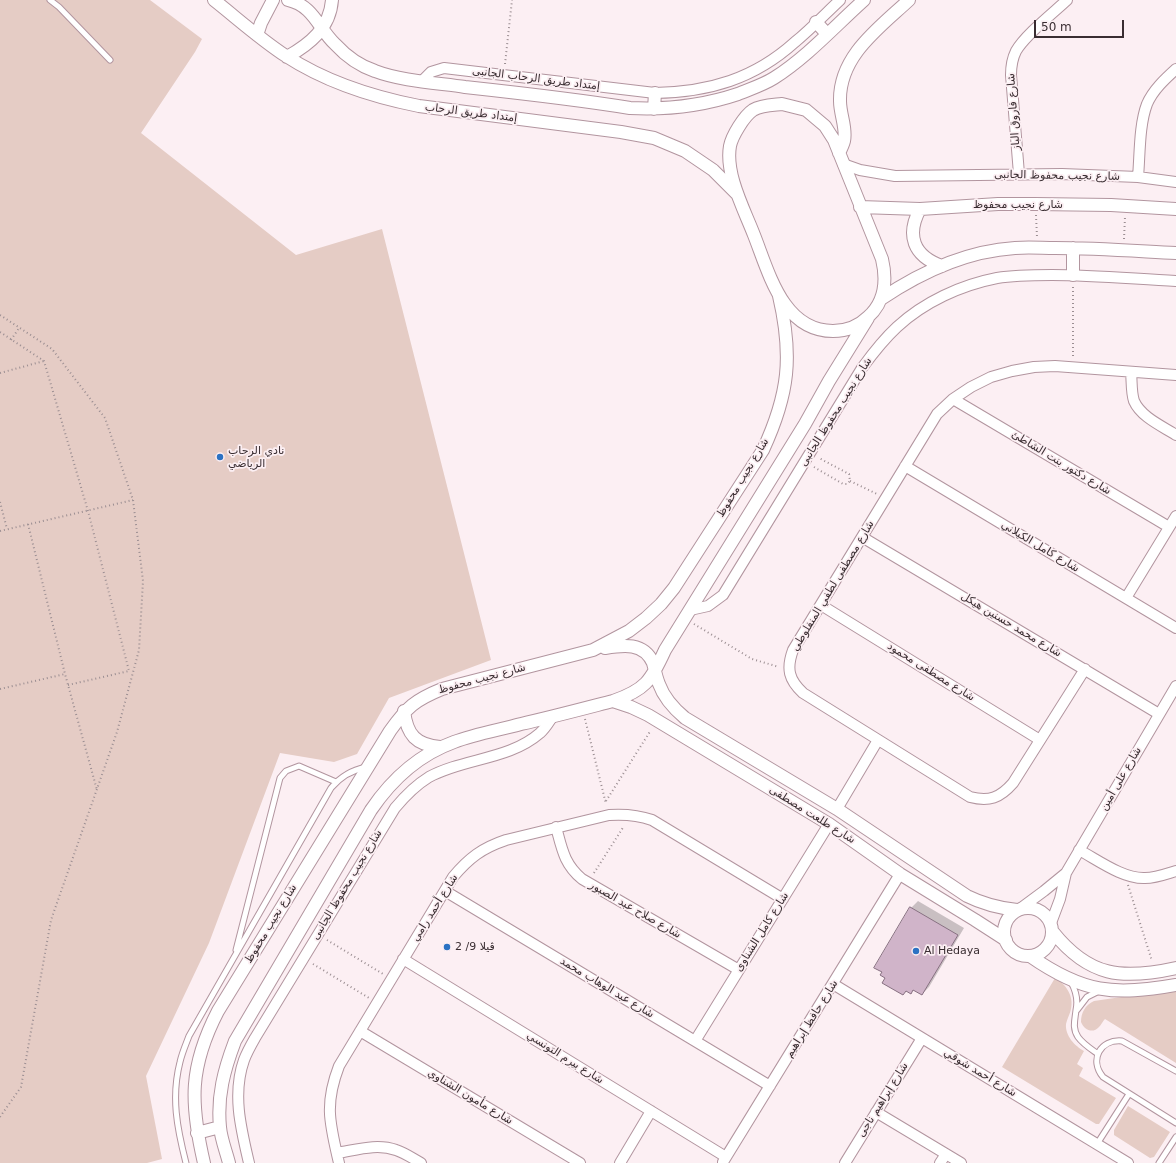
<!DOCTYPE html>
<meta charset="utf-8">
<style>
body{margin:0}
#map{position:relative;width:1176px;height:1163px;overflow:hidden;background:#fceff3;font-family:"DejaVu Sans",sans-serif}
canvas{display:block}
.scale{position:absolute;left:1034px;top:20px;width:90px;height:18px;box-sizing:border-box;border:2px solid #392d31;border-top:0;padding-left:5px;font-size:12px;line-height:14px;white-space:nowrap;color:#392d31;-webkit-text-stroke:3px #fceff3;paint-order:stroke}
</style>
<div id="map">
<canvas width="1176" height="1163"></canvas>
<div class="scale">50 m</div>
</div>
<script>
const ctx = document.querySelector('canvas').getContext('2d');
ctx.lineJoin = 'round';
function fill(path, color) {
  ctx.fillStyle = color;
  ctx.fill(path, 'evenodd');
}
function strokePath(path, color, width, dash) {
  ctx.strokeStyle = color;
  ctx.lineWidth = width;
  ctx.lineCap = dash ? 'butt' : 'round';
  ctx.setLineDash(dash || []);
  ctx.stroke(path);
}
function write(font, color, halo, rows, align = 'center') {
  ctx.font = font + ' "DejaVu Sans","Noto Naskh Arabic",sans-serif';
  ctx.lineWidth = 3.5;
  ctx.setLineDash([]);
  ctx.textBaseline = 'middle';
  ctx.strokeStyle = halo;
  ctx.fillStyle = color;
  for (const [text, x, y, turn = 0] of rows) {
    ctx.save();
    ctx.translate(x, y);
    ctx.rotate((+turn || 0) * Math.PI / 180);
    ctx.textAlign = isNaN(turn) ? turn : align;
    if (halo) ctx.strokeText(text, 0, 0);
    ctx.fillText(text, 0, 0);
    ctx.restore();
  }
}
fill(new Path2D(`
 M0 0H150L202 39 195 52 141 133 296 255 382 229 491 660 389 698 357 754 334 762 280 753 209 943 146 1076 162 1159 147 1163H0Z
 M1055 978C1066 984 1074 996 1071 1009 1070 1014 1067 1019 1066 1024 1065 1036 1075 1046 1084 1051L1077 1064 1083 1068 1079 1076 1116 1098 1099 1124H1096L1002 1067Z
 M1176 989V1063L1105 1019C1103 1021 1101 1025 1099 1027 1093 1034 1084 1030 1081 1022 1081 1013 1085 1005 1094 1001Z
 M1128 1106 1170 1132 1154 1157 1150 1158 1114 1135V1130Z`), '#e5ccc5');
fill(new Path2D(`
 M918 901 964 928 929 987 922 994 914 989 911 993 907 991 903 994 886 978 883 972 876 967 911 908Z`), '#0003');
const building = new Path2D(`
 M910 907 958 935 922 995 913 990 911 994 906 991 903 995 882 983 885 978 880 975 882 972 874 968Z`);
fill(building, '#d0b4c9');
strokePath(building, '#877081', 1);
const service = new Path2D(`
 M50 0 59 7 110 60
 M236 950 280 778 286 771 299 766 336 782
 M1071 982C1076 991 1078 1001 1076 1010 1075 1020 1072 1028 1078 1037 1083 1044 1091 1049 1098 1054
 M1077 1010 1087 997 1099 991
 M1176 1071 1122 1041C1100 1039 1089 1060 1103 1077L1176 1123
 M1097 1144 1129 1094
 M186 1163C177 1128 171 1097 180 1062 182 1053 186 1044 189 1036L331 788C341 776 352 770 366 767
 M1159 1163 1176 1137`);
const minor = new Path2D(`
 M422 81 431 72 444 68 655 93C709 92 754 79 795 42 811 29 825 14 840 0
 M843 164 860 170 895 176 1062 174 1138 177 1176 182
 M1019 174 1011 75C1011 67 1012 59 1016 51 1025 35 1053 13 1067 0
 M1138 177C1140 155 1139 125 1147 104 1153 90 1165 79 1176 69
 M1131 372C1132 381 1131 392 1134 401 1141 417 1162 426 1176 435
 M953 399 1169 527
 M905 466 1176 628
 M862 537 1159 714
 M1126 598 1176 516
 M821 605 1040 740
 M690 610 708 606 723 595 862 368C873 353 884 339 897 327 924 302 961 285 997 278 1015 275 1034 275 1052 275 1093 275 1135 279 1176 281
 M1085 669 1013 783C1000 798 989 802 970 797L803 693C789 680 786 669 793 650L937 414 953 399 971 387 991 377 1012 371 1034 367 1055 366 1176 375
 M837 809 878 740
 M556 827C562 849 564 864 582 879L739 970
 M1079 850C1098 860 1123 879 1145 878 1156 878 1166 874 1176 871
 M445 891 770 1086
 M1021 908 1044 891 1066 873 1176 686
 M1051 923 1060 899 1066 873
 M403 959 726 1157
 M833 984 1128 1163
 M360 1031 580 1163
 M695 1041 829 824
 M876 1112 961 1163
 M337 1153C356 1150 377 1143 396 1150 405 1153 412 1158 421 1163
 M723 1162 900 874
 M249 1163C241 1129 232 1094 244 1060 247 1052 251 1045 255 1038L395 808C405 796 416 785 429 777 464 758 509 760 540 733 545 729 549 722 553 716
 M339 1163C330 1124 324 1105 339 1066L453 877C469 858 482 848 506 840L609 815C624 814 638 815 652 820L783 899
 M620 1163 651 1111
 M845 1163 922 1038
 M940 1163 946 1154`);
const tertiary = new Path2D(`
 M214 0C238 19 260 39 286 56 326 82 373 97 419 106L621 132 654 138 685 151 713 170 737 194
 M288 0C314 6 318 28 335 44 346 56 360 66 375 71 401 81 438 83 465 87 520 93 575 99 630 108 668 110 702 106 738 94 750 89 763 85 774 78 807 57 835 26 864 0
 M816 22 827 34
 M257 35 261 23 273 0
 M287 57C310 44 330 28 332 0
 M782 104 806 110 825 126 834 140 882 259C887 280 885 302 868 317 859 326 846 331 833 331 783 331 769 273 754 235 744 209 725 174 730 146 732 136 744 116 753 110 761 105 773 105 782 104Z
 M654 109 655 93
 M839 153C841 149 843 145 844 141 847 128 840 115 840 101 839 56 879 28 909 0
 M860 207 920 209 998 204H1035L1111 205 1176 209
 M920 209C906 235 913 256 942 266
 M1073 275V248
 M881 299C921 272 967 251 1015 248 1028 247 1042 248 1055 248 1095 248 1136 251 1176 253
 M605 648C623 645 644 642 653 663 655 670 656 677 659 684 664 698 673 708 685 718L837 809 967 896C983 904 999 908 1017 910
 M613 701 631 707 648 715 829 824 900 874 975 920 1006 940
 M404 711C407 735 416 745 440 747
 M1004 932a24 24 0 1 1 48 0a24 24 0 1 1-48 0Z
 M1053 932C1089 977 1122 980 1176 968
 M1030 956C1083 993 1114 996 1176 985
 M197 1133 220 1127
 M204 1163C190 1103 189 1067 218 1011L390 731C407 707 415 700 442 689L593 650 629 631 646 618 661 604 674 588 763 450C789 394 793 356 779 296
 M229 1163C226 1151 221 1139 220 1127 217 1096 224 1070 235 1041L371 810C392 779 418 755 454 742 475 734 499 730 521 724 552 717 582 709 613 701 645 690 651 681 665 650L805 424 829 381 868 318`);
strokePath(service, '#b2959f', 7);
strokePath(minor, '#b2959f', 12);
strokePath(tertiary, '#b2959f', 14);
strokePath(new Path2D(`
 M505 64 512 0
 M1036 215 1037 237
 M1124 239 1125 217
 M1073 287V356
 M0 315 52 349 105 418 133 500 143 581 139 650 117 732 51 920 21 1087 0 1117
 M0 332 44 361 88 511 129 671
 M11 340 19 328
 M0 373 44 361
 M814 467 843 484H847L850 481 849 474 819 458
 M850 481 877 494
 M0 502 7 529
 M28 524 65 674 97 790
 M0 531 133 500
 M694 624 752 659 779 667
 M68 685 129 671
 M0 689 65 674
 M585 719 606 804
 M606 801 651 730
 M594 873 624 826
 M1128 885 1152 961
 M327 940 383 974
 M313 964 369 998`), '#9b8e92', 2, [1, 3]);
strokePath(service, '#fff', 5);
strokePath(minor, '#fff', 10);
strokePath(tertiary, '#fff', 12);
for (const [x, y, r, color] of [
 [220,457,4,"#2b72c3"],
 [447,947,4,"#2b72c3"],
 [916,951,4,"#2b72c3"]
]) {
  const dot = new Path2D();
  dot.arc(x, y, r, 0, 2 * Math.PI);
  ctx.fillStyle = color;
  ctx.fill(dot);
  strokePath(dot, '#fceff3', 1.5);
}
write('11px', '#392d31', '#fceff3', [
 ["إمتداد طريق الرحاب الجانبى",536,79,7],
 ["شارع فاروق الباز",1014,112,-94],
 ["إمتداد طريق الرحاب",471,113,7],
 ["شارع نجيب محفوظ الجانبى",1057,176,1],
 ["شارع نجيب محفوظ",1018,205],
 ["شارع نجيب محفوظ الجانبى",836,412,-58],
 ["شارع دكتور بنت الشاطئ",1061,463,31],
 ["شارع نجيب محفوظ",743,478,-59],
 ["شارع كامل الكيلاني",1040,547,31],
 ["شارع مصطفى لطفي المنفلوطي",833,586,-59],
 ["شارع محمد حسنين هيكل",1011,625,31],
 ["شارع مصطفى محمود",931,672,32],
 ["شارع نجيب محفوظ",482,679,-15],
 ["شارع على أمين",1121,779,-60],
 ["شارع طلعت مصطفى",812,815,32],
 ["شارع نجيب محفوظ الجانبى",347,885,-59],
 ["شارع أحمد رامي",435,908,-58],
 ["شارع صلاح عبد الصبور",635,910,30],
 ["شارع نجيب محفوظ",271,924,-59],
 ["شارع كامل الشناوى",762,932,-58],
 ["شارع عبد الوهاب محمد",607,988,31],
 ["شارع حافظ إبراهيم",812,1019,-58],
 ["شارع بيرم التونسي",565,1058,32],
 ["شارع أحمد شوقي",980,1073,31],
 ["شارع مأمون الشناوي",470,1097,31],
 ["شارع إبراهيم ناجى",883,1100,-58]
]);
write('11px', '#392d31', '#fceff3', [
 ["نادي الرحاب",228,451],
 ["الرياضي",228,464],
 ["ڤيلا 9/ 2",455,947],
 ["Al Hedaya",924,951]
], 'left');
</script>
